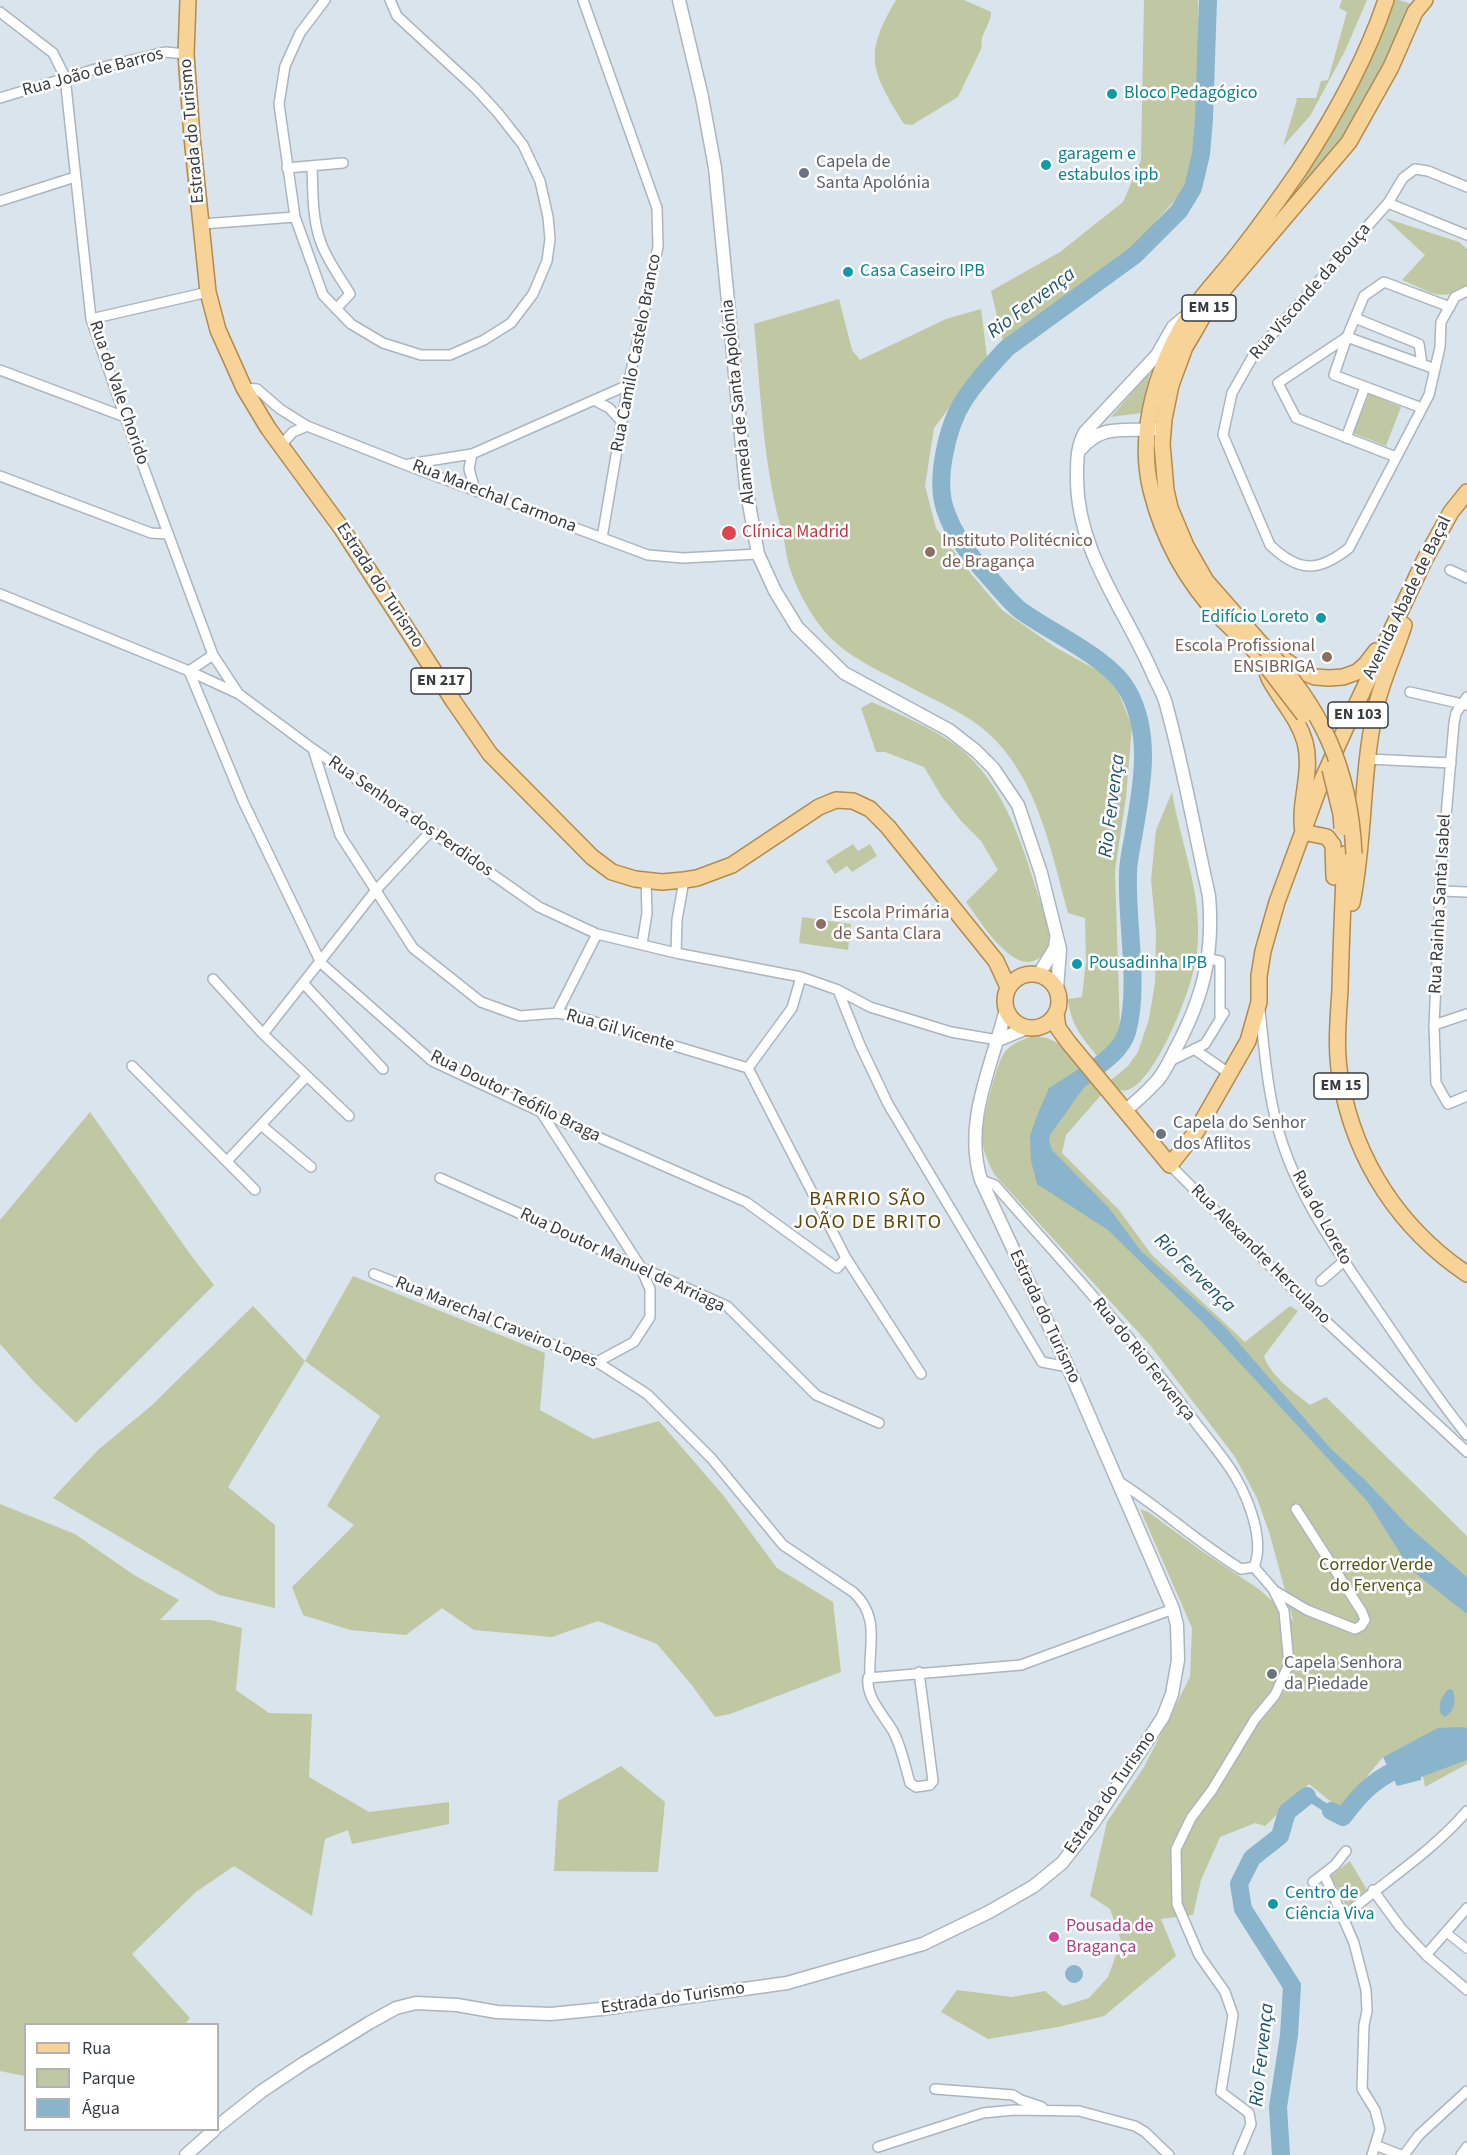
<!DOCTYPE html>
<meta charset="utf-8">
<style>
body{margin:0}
#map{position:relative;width:1467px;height:2155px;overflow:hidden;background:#dae4ed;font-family:"Source Sans 3",sans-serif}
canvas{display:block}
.legend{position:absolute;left:24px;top:2023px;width:195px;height:108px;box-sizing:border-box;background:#fff;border:2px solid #afb1b3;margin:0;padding:8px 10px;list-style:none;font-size:18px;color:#383c40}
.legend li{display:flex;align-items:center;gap:12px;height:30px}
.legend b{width:30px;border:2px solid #afb1b3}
</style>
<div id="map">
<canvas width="1467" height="2155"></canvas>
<ul class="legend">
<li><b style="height:8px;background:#f8d398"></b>Rua</li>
<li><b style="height:16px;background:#c0c7a3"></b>Parque</li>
<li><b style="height:16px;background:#89b4cb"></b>Água</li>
</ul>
</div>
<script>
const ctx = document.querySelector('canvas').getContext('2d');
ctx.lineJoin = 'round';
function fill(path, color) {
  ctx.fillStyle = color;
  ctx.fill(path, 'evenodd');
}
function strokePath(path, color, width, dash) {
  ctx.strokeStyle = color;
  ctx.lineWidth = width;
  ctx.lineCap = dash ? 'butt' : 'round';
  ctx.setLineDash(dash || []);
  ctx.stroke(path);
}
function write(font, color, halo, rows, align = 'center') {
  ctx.font = font + ' "Source Sans 3",sans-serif';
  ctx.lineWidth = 5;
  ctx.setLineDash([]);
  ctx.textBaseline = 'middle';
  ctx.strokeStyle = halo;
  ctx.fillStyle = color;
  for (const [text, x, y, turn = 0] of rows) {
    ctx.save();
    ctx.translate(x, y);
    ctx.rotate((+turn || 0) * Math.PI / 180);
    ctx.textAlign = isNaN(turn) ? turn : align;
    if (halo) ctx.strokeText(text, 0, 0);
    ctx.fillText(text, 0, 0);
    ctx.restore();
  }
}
fill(new Path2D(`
 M896 0H964L991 12C991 25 979 35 982 47L958 97 912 125 904 124C872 71 862 57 896 0Z
 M1144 0H1198L1201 120 1188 181 1183 191 1127 254 1003 341 991 291 1060 252 1123 202 1141 160Z
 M1342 0H1367L1345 51 1310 116 1283 146 1297 100 1295 98H1316L1321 81 1328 80 1347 12 1339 8Z
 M1392 0H1399L1411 4 1387 63 1346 133 1275 222 1258 236Z
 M1385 218 1459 242 1467 249V287C1439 303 1429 291 1402 280L1425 255Z
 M839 299 852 350 860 360 946 319 981 309 987 357 934 428 925 486 936 528 972 575 1002 610 1055 647 1113 679 1132 726 1126 797 1115 871 1120 1029 1112 1045 1097 1056C1081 1036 1071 1025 1068 999L1082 997 1086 961 1085 918 1068 913C1051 852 1038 778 988 733 969 715 934 700 910 687 879 670 843 656 821 627 807 609 794 584 788 562 786 553 785 544 783 535 763 468 761 394 754 324Z
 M1148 374H1150L1141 413 1111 417Z
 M1369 394 1401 407 1386 446 1353 433Z
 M872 702C901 715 933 728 958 747 1003 782 1022 843 1038 895 1043 909 1050 925 1049 940 1049 946 1045 952 1042 957 1039 958 1033 962 1029 962 1006 964 978 918 966 902L998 870 981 841 962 822 942 797 924 767 885 752H876L861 708Z
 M1172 792C1180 840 1200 888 1198 936 1198 948 1196 961 1193 972 1189 994 1149 1099 1120 1090 1115 1089 1113 1084 1111 1080L1128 1066 1138 1052 1149 1019 1155 983 1156 932 1151 880 1156 830Z
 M853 844 858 851 870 844 877 856 852 872 847 866 835 874 826 861Z
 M802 917 851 924 848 950 799 943Z
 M1034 1036 1047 1038 1058 1043 1102 1094 1066 1135 1062 1153 1119 1210 1151 1254 1245 1342 1290 1306 1298 1311 1264 1356C1270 1376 1294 1392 1310 1405L1326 1397 1467 1536V1764L1425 1787 1416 1740 1383 1757 1340 1809 1309 1784 1265 1826 1255 1823 1220 1837 1201 1880 1193 1915 1161 1919 1176 1956 1104 2016 1058 2027 988 2039 941 2012 957 1990 1012 1997 1045 1991 1063 2006 1089 1998 1108 1977 1121 1941 1110 1909 1090 1896 1107 1822 1144 1767 1190 1677 1192 1628 1140 1509 1148 1512 1199 1549 1260 1590 1293 1620 1270 1535 1257 1498 1235 1457 1150 1345 994 1174C988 1162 983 1151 982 1138 982 1123 995 1069 1003 1055 1009 1044 1023 1039 1034 1036Z
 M90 1112 190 1254 214 1285 76 1423 36 1384 0 1344V1220Z
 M353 1276 545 1353 540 1410 593 1439 659 1421 723 1495 777 1568 833 1602 841 1672 730 1714 715 1717 691 1684 657 1644 598 1621 552 1637 474 1630 442 1608 406 1635 350 1630 303 1615 292 1587 354 1525 327 1506 380 1416 305 1361 228 1487 275 1525V1608L219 1595 53 1498 98 1450 151 1406 253 1306 305 1361Z
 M0 1504 75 1534 134 1575 179 1600 160 1620H211L242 1628 236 1690 269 1713 312 1714 309 1777 369 1812 449 1802V1824L352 1844 348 1830 325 1839 312 1916 234 1866 196 1892 132 1954 190 2018 185 2024H26L25 2076 0 2071Z
 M621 1766 665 1802 658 1872 554 1871 558 1801Z
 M1350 1861 1367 1890 1347 1908 1331 1876Z`), '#c0c7a3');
fill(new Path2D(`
 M1079 1069 1090 1079 1050 1135 1049 1141 1052 1150 1109 1208 1141 1251 1225 1327 1331 1449 1365 1480 1408 1526 1467 1577V1614L1410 1569 1368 1502 1202 1322 1108 1230 1037 1184 1031 1161 1030 1136 1038 1113 1049 1088Z
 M1449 1689 1453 1690C1456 1700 1455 1711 1445 1717L1441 1714C1438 1704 1441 1696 1449 1689Z
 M1460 1727 1467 1728V1760L1421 1777V1780L1397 1786 1383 1757 1438 1728Z
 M1305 1788 1336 1810H1344V1808L1351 1811 1340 1822 1306 1800 1291 1814 1285 1808Z
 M1065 1974a9 9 0 1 1 18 0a9 9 0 1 1-18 0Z`), '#89b4cb');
strokePath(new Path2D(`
 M1080 1079C1097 1066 1120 1054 1127 1032 1140 986 1126 922 1128 873 1128 862 1131 849 1133 838 1141 790 1153 736 1128 691 1110 658 1051 633 1020 610 1009 601 999 588 989 577 971 557 953 535 945 509 935 480 947 426 964 400 976 381 992 364 1007 348L1135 255 1179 211 1193 188 1201 154 1204 119 1208 0
 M1331 1811 1343 1817C1364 1788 1378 1777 1410 1763
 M1281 2155 1278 2107 1289 2035 1292 1986 1243 1909 1239 1884 1252 1858 1280 1836 1287 1812 1307 1796`), '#89b4cb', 18);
const pedestrian = new Path2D(`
 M1447 1933 1467 1949`);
const minor = new Path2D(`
 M325 0 300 33 285 66 279 104 295 217 323 295 351 324 383 343 421 355H450L484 340 511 323 533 294 547 261 550 239 548 217 540 181 523 145 498 113 475 88 397 16 390 0
 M583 0 657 208 658 247 628 385 602 538
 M0 12 53 53 65 77 91 319 125 417 213 655 189 671 243 801 321 963 432 1061 541 1112 746 1202 837 1268 846 1258
 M0 98 99 68 165 52 186 54
 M312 166C313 190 312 217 320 240 326 259 340 277 350 294L336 309
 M287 168 343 163
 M1467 187 1428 171 1415 169 1403 178 1388 203 1253 356 1232 393 1223 435 1270 545C1299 573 1319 572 1349 548L1429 395 1440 347 1441 322 1455 297 1467 291
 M0 201 75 177
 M1388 203 1467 235
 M202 224 295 217
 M1355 318 1419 344 1422 364
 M91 319 208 292
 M0 370 125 417
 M244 388 257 389 280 409 307 426 406 465 648 555 683 558 758 554
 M594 400 609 408 622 422
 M1422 408 1334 375 1347 337 1364 296 1384 282 1450 307
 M1346 438 1365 387
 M281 445 293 432 307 426
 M472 454 469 469 475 490
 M1396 457 1296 418 1278 383 1347 337 1435 369
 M409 464 472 454 628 385
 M0 476 151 533 168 534
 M1450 570 1467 578
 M0 594 189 671 239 694 313 749 539 907 597 934 676 953 801 977 838 990 870 1007 951 1032 998 1040
 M213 655 238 693
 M1410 692 1467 705
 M1467 697 1456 713 1454 723 1441 875 1434 1025 1436 1083 1448 1104 1467 1096
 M313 749 340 835 413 948 481 1002 520 1016 557 1013 575 1016 748 1068 792 1008 801 977
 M1368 759 1451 763
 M1441 891 1467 892
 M642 944 647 913 646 881
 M676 953 677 920 684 880
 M1209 959 1220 961V1019
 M213 979 263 1034
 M304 984 383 1069
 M838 990 860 1045 888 1104 1042 1362 1068 1367
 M1260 1011C1265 1055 1268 1100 1282 1142 1302 1204 1343 1259 1379 1312 1408 1354 1435 1396 1467 1435
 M557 1013 597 934
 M1434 1025 1467 1014
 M1194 1049 1230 1074
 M1170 1061 1205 1044 1224 1013
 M132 1066 255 1190
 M748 1068 846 1258 921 1374
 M541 1112 640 1266 650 1289V1317L634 1342 597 1362
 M349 1116 263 1034 376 890 431 831
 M261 1125 311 1167
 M227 1161 307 1076
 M1170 1165 1317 1313 1467 1452
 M440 1178 727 1306 816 1395 879 1423
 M981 1180 995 1185C1062 1262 1132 1336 1192 1418 1206 1437 1223 1456 1235 1476 1249 1500 1265 1541 1254 1567
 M374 1274 597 1362 647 1394 712 1459 783 1545 853 1592C881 1617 868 1646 870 1678
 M1321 1281 1344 1261
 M1118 1481C1161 1508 1198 1543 1241 1569L1254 1567
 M1275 1591 1307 1610 1355 1629 1361 1626 1365 1620 1362 1612 1296 1509
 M919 1672 933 1781 930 1785 916 1787 910 1783C905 1766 902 1749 894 1733 885 1716 866 1699 868 1678L1021 1665 1173 1609
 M1324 1874 1354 1943 1366 1990 1367 2011 1364 2025 1362 2089 1375 2110 1380 2129 1372 2155
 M1313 1882 1335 1865 1346 1851
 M1373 1890 1400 1927 1426 1955
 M1467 1908 1426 1955 1467 1990
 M1342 1918C1383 1882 1431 1853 1467 1811
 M935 2089 1013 2095 1021 2100 1042 2107
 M1375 2145 1401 2155
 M878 2147 983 2113 1014 2110 1079 2111 1135 2126 1145 2132 1169 2155
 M1238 2155 1251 2124 1249 2113 1221 2092 1233 2015 1225 1992 1199 1955 1177 1904 1176 1849 1191 1818 1212 1790 1255 1719 1275 1695 1289 1664 1284 1611 1273 1589 1254 1567
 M1404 2155 1419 2135 1467 2091
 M1461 2155 1467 2147`);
const tertiary = new Path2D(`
 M679 0 702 97 715 168 746 487 758 554 775 591 797 627 844 673 949 730 976 751 993 768 1018 805 1041 873 1060 949 1057 989
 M1081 449C1102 423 1126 432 1155 429
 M1039 974 1055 948 1056 939
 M998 1040 1027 1028
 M1126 1110C1135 1102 1145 1094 1153 1085 1163 1076 1169 1062 1175 1050 1203 998 1214 955 1209 896 1195 834 1184 770 1167 708 1165 698 1160 688 1155 679 1127 611 1076 553 1077 476 1077 460 1077 446 1085 432L1157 355 1173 327 1184 318
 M218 2126 262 2091 304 2063 369 2023 396 2008 416 2003 457 2005 497 2012 551 2014 601 2009 787 1983 923 1944 989 1912 1034 1886 1062 1863 1094 1822 1163 1717 1172 1694 1178 1660 1177 1625 1173 1609 1068 1367 981 1180C963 1122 992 1066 1006 1009
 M186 2155 214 2130`);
const primary = new Path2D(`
 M188 0 186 54 192 137 208 292 218 330 244 388 268 428 342 529 454 702 490 754 592 857 612 872 635 879 662 882 684 880 697 878 732 865 819 807 836 800 853 801 870 809 888 827 996 961 1008 987
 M1376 651 1366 664 1357 672 1343 677 1329 678 1315 677 1303 672 1263 646 1206 581 1186 546 1170 508 1166 490 1162 444 1164 419 1171 385 1185 347 1194 332 1203 316 1225 288 1349 142 1391 67 1415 12 1425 0
 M1303 832C1298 803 1313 773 1305 742 1298 718 1282 702 1270 680 1267 675 1267 668 1264 662 1258 651 1231 629 1221 618 1186 581 1163 539 1151 490 1136 429 1159 360 1193 309 1207 290 1223 273 1238 254 1259 227 1280 198 1300 169 1334 117 1366 60 1386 0
 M1303 832 1327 837 1333 845 1334 877
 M1345 854C1343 899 1341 945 1340 990 1338 1021 1335 1052 1341 1081 1355 1161 1400 1229 1467 1274
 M1352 903C1365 840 1361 775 1375 712 1381 681 1395 654 1404 625
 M1005 1001a27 27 0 1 1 54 0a27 27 0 1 1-54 0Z
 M1056 1014 1058 1028 1069 1043 1170 1165 1196 1132 1248 1041 1259 1002V976L1263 951 1277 902 1322 780 1351 716 1425 559 1451 512 1467 492`);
strokePath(pedestrian, '#abb5be', 10);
strokePath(minor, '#abb5be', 12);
strokePath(tertiary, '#abb5be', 15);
strokePath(primary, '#b28b4d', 18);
strokePath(pedestrian, '#fff', 8);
strokePath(minor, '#fff', 9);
strokePath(tertiary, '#fff', 12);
strokePath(primary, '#f8d398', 15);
const primaryBridge = new Path2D(`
 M1263 646C1322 707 1350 769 1354 854
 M1264 663 1304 715
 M1330 769 1341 814 1342 828`);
strokePath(primaryBridge, '#b28b4d', 18, []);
strokePath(primaryBridge, '#f8d398', 15);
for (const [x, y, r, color] of [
 [1112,94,6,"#0f9aa8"],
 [1046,165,6,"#0f9aa8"],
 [804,173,6,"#6b7280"],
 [848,272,6,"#0f9aa8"],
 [729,533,8,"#e0444e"],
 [930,552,6,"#8d6e63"],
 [1321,618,6,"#0f9aa8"],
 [1327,657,6,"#8d6e63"],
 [821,924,6,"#8d6e63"],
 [1077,964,6,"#0f9aa8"],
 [1161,1134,6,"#6b7280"],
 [1272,1674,6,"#6b7280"],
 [1273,1904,6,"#0f9aa8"],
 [1054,1937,6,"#d1479c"]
]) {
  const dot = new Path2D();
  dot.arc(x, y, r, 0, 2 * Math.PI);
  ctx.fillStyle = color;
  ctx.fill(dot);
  strokePath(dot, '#fff', 2);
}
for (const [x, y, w] of [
 [1209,308,54],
 [441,681,60],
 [1358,715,60],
 [1341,1086,54]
]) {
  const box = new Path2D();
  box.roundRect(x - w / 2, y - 13, w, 26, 4.5);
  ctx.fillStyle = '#fff';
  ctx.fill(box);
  strokePath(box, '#383c40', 1.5);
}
write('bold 16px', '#383c40', null, [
 ["EM 15",1209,308],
 ["EN 217",441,681],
 ["EN 103",1358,715],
 ["EM 15",1341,1086]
]);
write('18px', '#383c40', '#fff', [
 ["Rua João de Barros",93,73,-15],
 ["Estrada do Turismo",193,131,-95],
 ["Rua Visconde da Bouça",1311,292,-49],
 ["Rua Camilo Castelo Branco",637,353,-79],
 ["Rua do Vale Chorido",118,393,71],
 ["Alameda de Santa Apolónia",739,402,-96],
 ["Rua Marechal Carmona",494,497,21],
 ["Estrada do Turismo",379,586,57],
 ["Avenida Abade de Baçal",1408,598,-64],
 ["Rua Senhora dos Perdidos",410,817,35],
 ["Rua Rainha Santa Isabel",1441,904,-87],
 ["Rua Gil Vicente",620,1031,16],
 ["Rua Doutor Teófilo Braga",515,1097,26],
 ["Rua do Loreto",1321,1218,61],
 ["Rua Alexandre Herculano",1260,1255,45],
 ["Rua Doutor Manuel de Arriaga",622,1261,25],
 ["Estrada do Turismo",1044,1317,65],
 ["Rua Marechal Craveiro Lopes",496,1323,22],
 ["Rua do Rio Fervença",1143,1360,51],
 ["Estrada do Turismo",1111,1793,-55],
 ["Estrada do Turismo",673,1999,-8]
]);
write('18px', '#0d838f', '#fff', [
 ["Bloco Pedagógico",1124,94],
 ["garagem e",1058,155],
 ["estabulos ipb",1058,176],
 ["Casa Caseiro IPB",860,272],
 ["Edifício Loreto",1309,618,"right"],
 ["Pousadinha IPB",1089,964],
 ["Centro de",1285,1894],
 ["Ciência Viva",1285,1915]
], 'left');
write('18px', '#5b616d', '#fff', [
 ["Capela de",816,163],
 ["Santa Apolónia",816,184],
 ["Capela do Senhor",1173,1124],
 ["dos Aflitos",1173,1145],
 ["Capela Senhora",1284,1664],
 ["da Piedade",1284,1685]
], 'left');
write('18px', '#be3a42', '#fff', [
 ["Clínica Madrid",742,533]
], 'left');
write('18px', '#785e54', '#fff', [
 ["Instituto Politécnico",942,542],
 ["de Bragança",942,563],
 ["Escola Profissional",1315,647,"right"],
 ["ENSIBRIGA",1315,668,"right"],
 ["Escola Primária",833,914],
 ["de Santa Clara",833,935]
], 'left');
write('18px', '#505817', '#fff', [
 ["Corredor Verde",1376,1566],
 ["do Fervença",1376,1587]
]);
write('18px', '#b23c85', '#fff', [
 ["Pousada de",1066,1927],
 ["Bragança",1066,1948]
], 'left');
write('italic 20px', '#1d536c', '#fff', [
 ["Rio Fervença",1032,304,-37],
 ["Rio Fervença",1113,806,-83],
 ["Rio Fervença",1194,1274,44],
 ["Rio Fervença",1263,2055,-84]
]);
ctx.letterSpacing = '1.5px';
write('20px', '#5d4607', '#fff', [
 ["BARRIO SÃO",868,1201],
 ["JOÃO DE BRITO",868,1224]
]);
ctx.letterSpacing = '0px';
</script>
